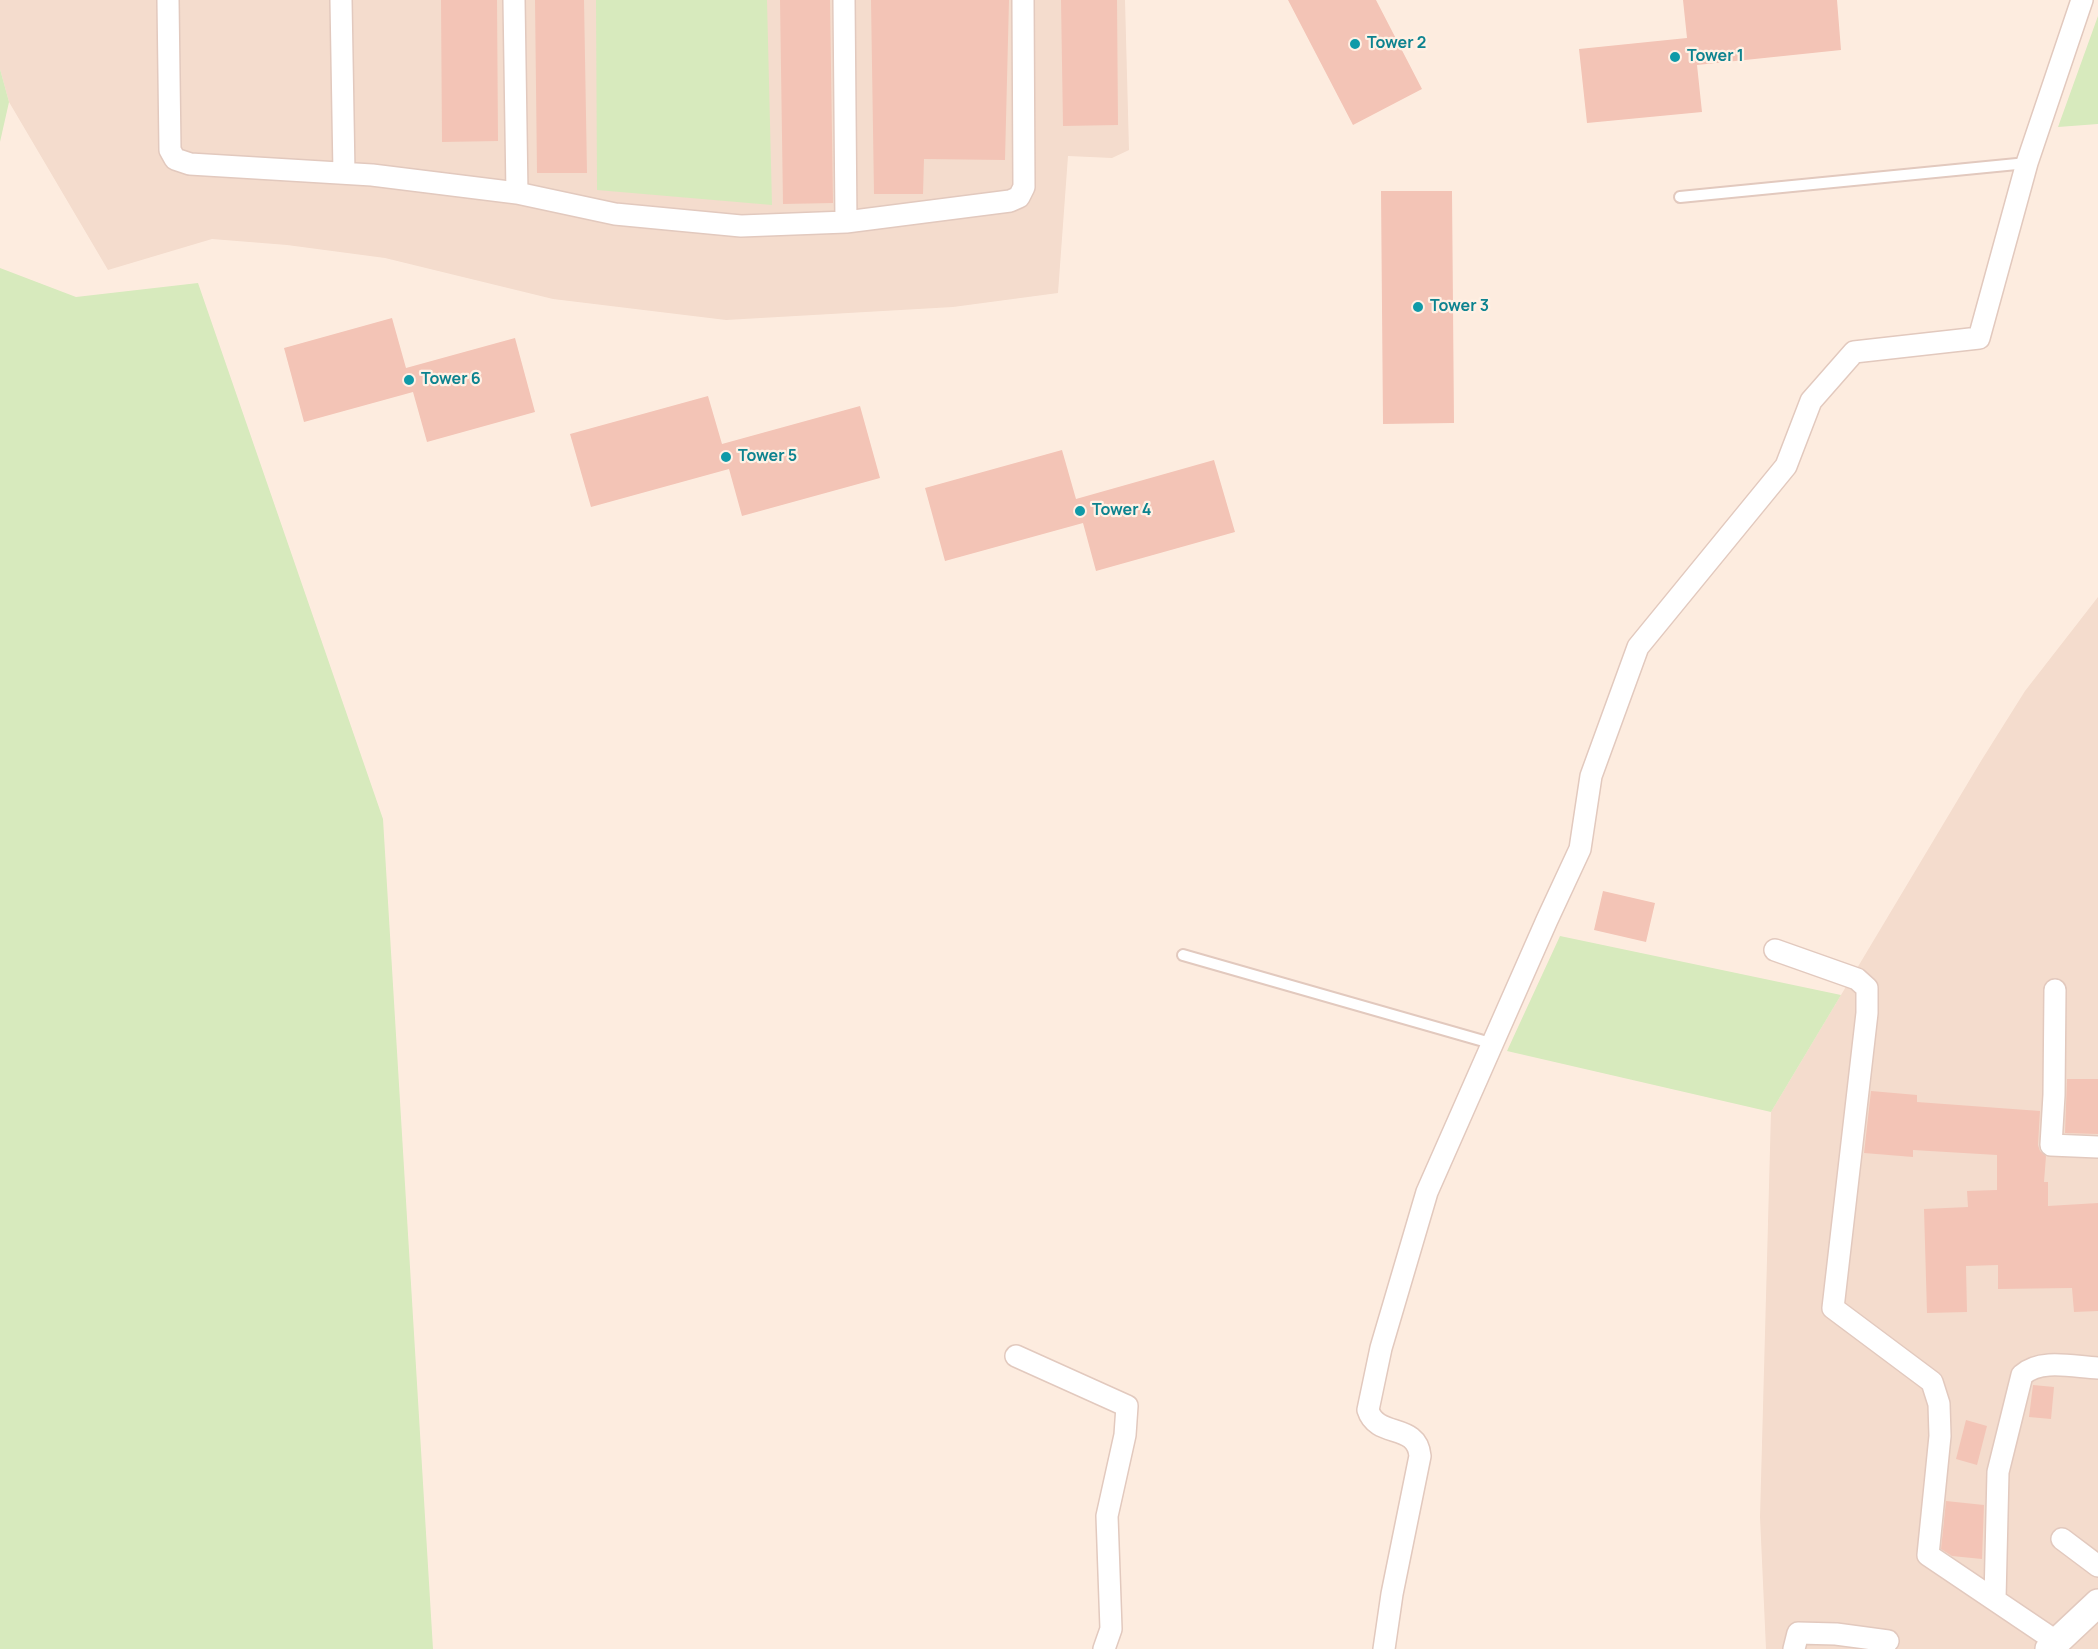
<!DOCTYPE html>
<style>
body{margin:0}
canvas{display:block;background:#fdecdf}
</style>
<canvas width="2098" height="1649"></canvas>
<script>
const ctx = document.querySelector('canvas').getContext('2d');
ctx.lineJoin = 'round';
function fill(path, color) {
  ctx.fillStyle = color;
  ctx.fill(path, 'evenodd');
}
function strokePath(path, color, width, dash) {
  ctx.strokeStyle = color;
  ctx.lineWidth = width;
  ctx.lineCap = dash ? 'butt' : 'round';
  ctx.setLineDash(dash || []);
  ctx.stroke(path);
}
function write(font, color, halo, rows, align = 'center') {
  ctx.font = font + ' Manrope,sans-serif';
  ctx.lineWidth = 4.5;
  ctx.setLineDash([]);
  ctx.textBaseline = 'middle';
  ctx.strokeStyle = halo;
  ctx.fillStyle = color;
  for (const [text, x, y, turn = 0] of rows) {
    ctx.save();
    ctx.translate(x, y);
    ctx.rotate((+turn || 0) * Math.PI / 180);
    ctx.textAlign = isNaN(turn) ? turn : align;
    if (halo) ctx.strokeText(text, 0, 0);
    ctx.fillText(text, 0, 0);
    ctx.restore();
  }
}
fill(new Path2D(`
 M0 0H1125L1129 150 1112 158 1068 156 1058 293 953 307 726 320 553 299 385 258 287 245 212 239 108 270 9 102 0 69Z
 M2098 597V1649H1766L1760 1517 1771 1112 1981 761 2025 691Z`), '#f4dccd');
fill(new Path2D(`
 M596 0H767L772 205 597 190Z
 M2098 16V124L2058 127Z
 M0 69 9 102 0 142Z
 M0 268 76 297 198 283 383 819 433 1649H0Z
 M1560 936 1841 995 1771 1112 1507 1051Z`), '#d7eabd');
fill(new Path2D(`
 M441 0H497L498 141 442 142Z
 M535 0H584L587 173H537Z
 M780 0H830L833 203 783 204Z
 M871 0H1009L1005 160 924 159 923 194H874Z
 M1061 0H1117L1118 125 1063 126Z
 M1288 0H1376L1422 89 1353 125Z
 M1683 0H1837L1841 50 1697 65 1702 112 1587 123 1579 49 1687 38Z
 M1381 191H1452L1454 423 1383 424Z
 M392 318 406 368 515 338 535 412 427 442 413 392 304 422 284 348Z
 M708 396 722 444 860 406 880 478 742 516 729 469 591 507 570 434Z
 M1062 450 1076 499 1214 460 1235 532 1096 571 1083 523 945 561 925 488Z
 M1603 891 1655 903 1646 942 1594 930Z
 M2067 1079H2098V1134L2065 1133Z
 M1871 1091 1917 1095V1102L2040 1111 2038 1145 2040 1151 2046 1156 2044 1182H2048V1206L2098 1203V1311L2074 1312 2072 1288 1998 1289V1265L1966 1266 1967 1312 1927 1313 1924 1209 1968 1207 1967 1191 1997 1190V1155L1913 1150V1157L1864 1153Z
 M2033 1385 2054 1387 2051 1419 2029 1417Z
 M1966 1420 1987 1426 1977 1465 1956 1459Z
 M1946 1501 1984 1505 1982 1559 1952 1556 1941 1549Z`), '#f3c4b6');
const service = new Path2D(`
 M1680 197 2027 163
 M1183 955 1494 1044`);
const minor = new Path2D(`
 M168 0 170 150 175 159 190 164 372 175 517 193 615 214 741 226 846 222 1010 201 1019 197 1024 187 1023 0
 M341 0 344 173
 M514 0 517 193
 M844 0 846 222
 M1775 950 1857 979 1867 988V1013L1833 1308 1932 1382 1939 1404 1940 1436 1928 1555 2057 1642
 M2055 990 2054 1095 2051 1145 2098 1147
 M1016 1356 1127 1406 1125 1435 1107 1516 1111 1629 1104 1649
 M2062 1539 2098 1566
 M1995 1599 1998 1472 2022 1375C2041 1358 2074 1367 2098 1368
 M1384 1649 1392 1594 1420 1456C1417 1422 1377 1439 1368 1410L1381 1348 1427 1192 1547 920 1580 849 1591 776 1638 647 1786 466 1811 401 1854 352 1979 338 2027 163 2082 0
 M1794 1649 1798 1633 1836 1634 1888 1641`);
const tertiary = new Path2D(`
 M2049 1649 2098 1603`);
strokePath(service, '#e2c9be', 14);
strokePath(minor, '#e2c9be', 24);
strokePath(tertiary, '#e2c9be', 30);
strokePath(service, '#fff', 10);
strokePath(minor, '#fff', 21);
strokePath(tertiary, '#fff', 27);
for (const [x, y, r, color] of [
 [1355,44,6,"#0f9aa8"],
 [1675,57,6,"#0f9aa8"],
 [1418,307,6,"#0f9aa8"],
 [409,380,6,"#0f9aa8"],
 [726,457,6,"#0f9aa8"],
 [1080,511,6,"#0f9aa8"]
]) {
  const dot = new Path2D();
  dot.arc(x, y, r, 0, 2 * Math.PI);
  ctx.fillStyle = color;
  ctx.fill(dot);
  strokePath(dot, '#fff1e5', 2);
}
write('bold 16px', '#0d838f', '#fff1e5', [
 ["Tower 2",1367,44],
 ["Tower 1",1687,57],
 ["Tower 3",1430,307],
 ["Tower 6",421,380],
 ["Tower 5",738,457],
 ["Tower 4",1092,511]
], 'left');
</script>
